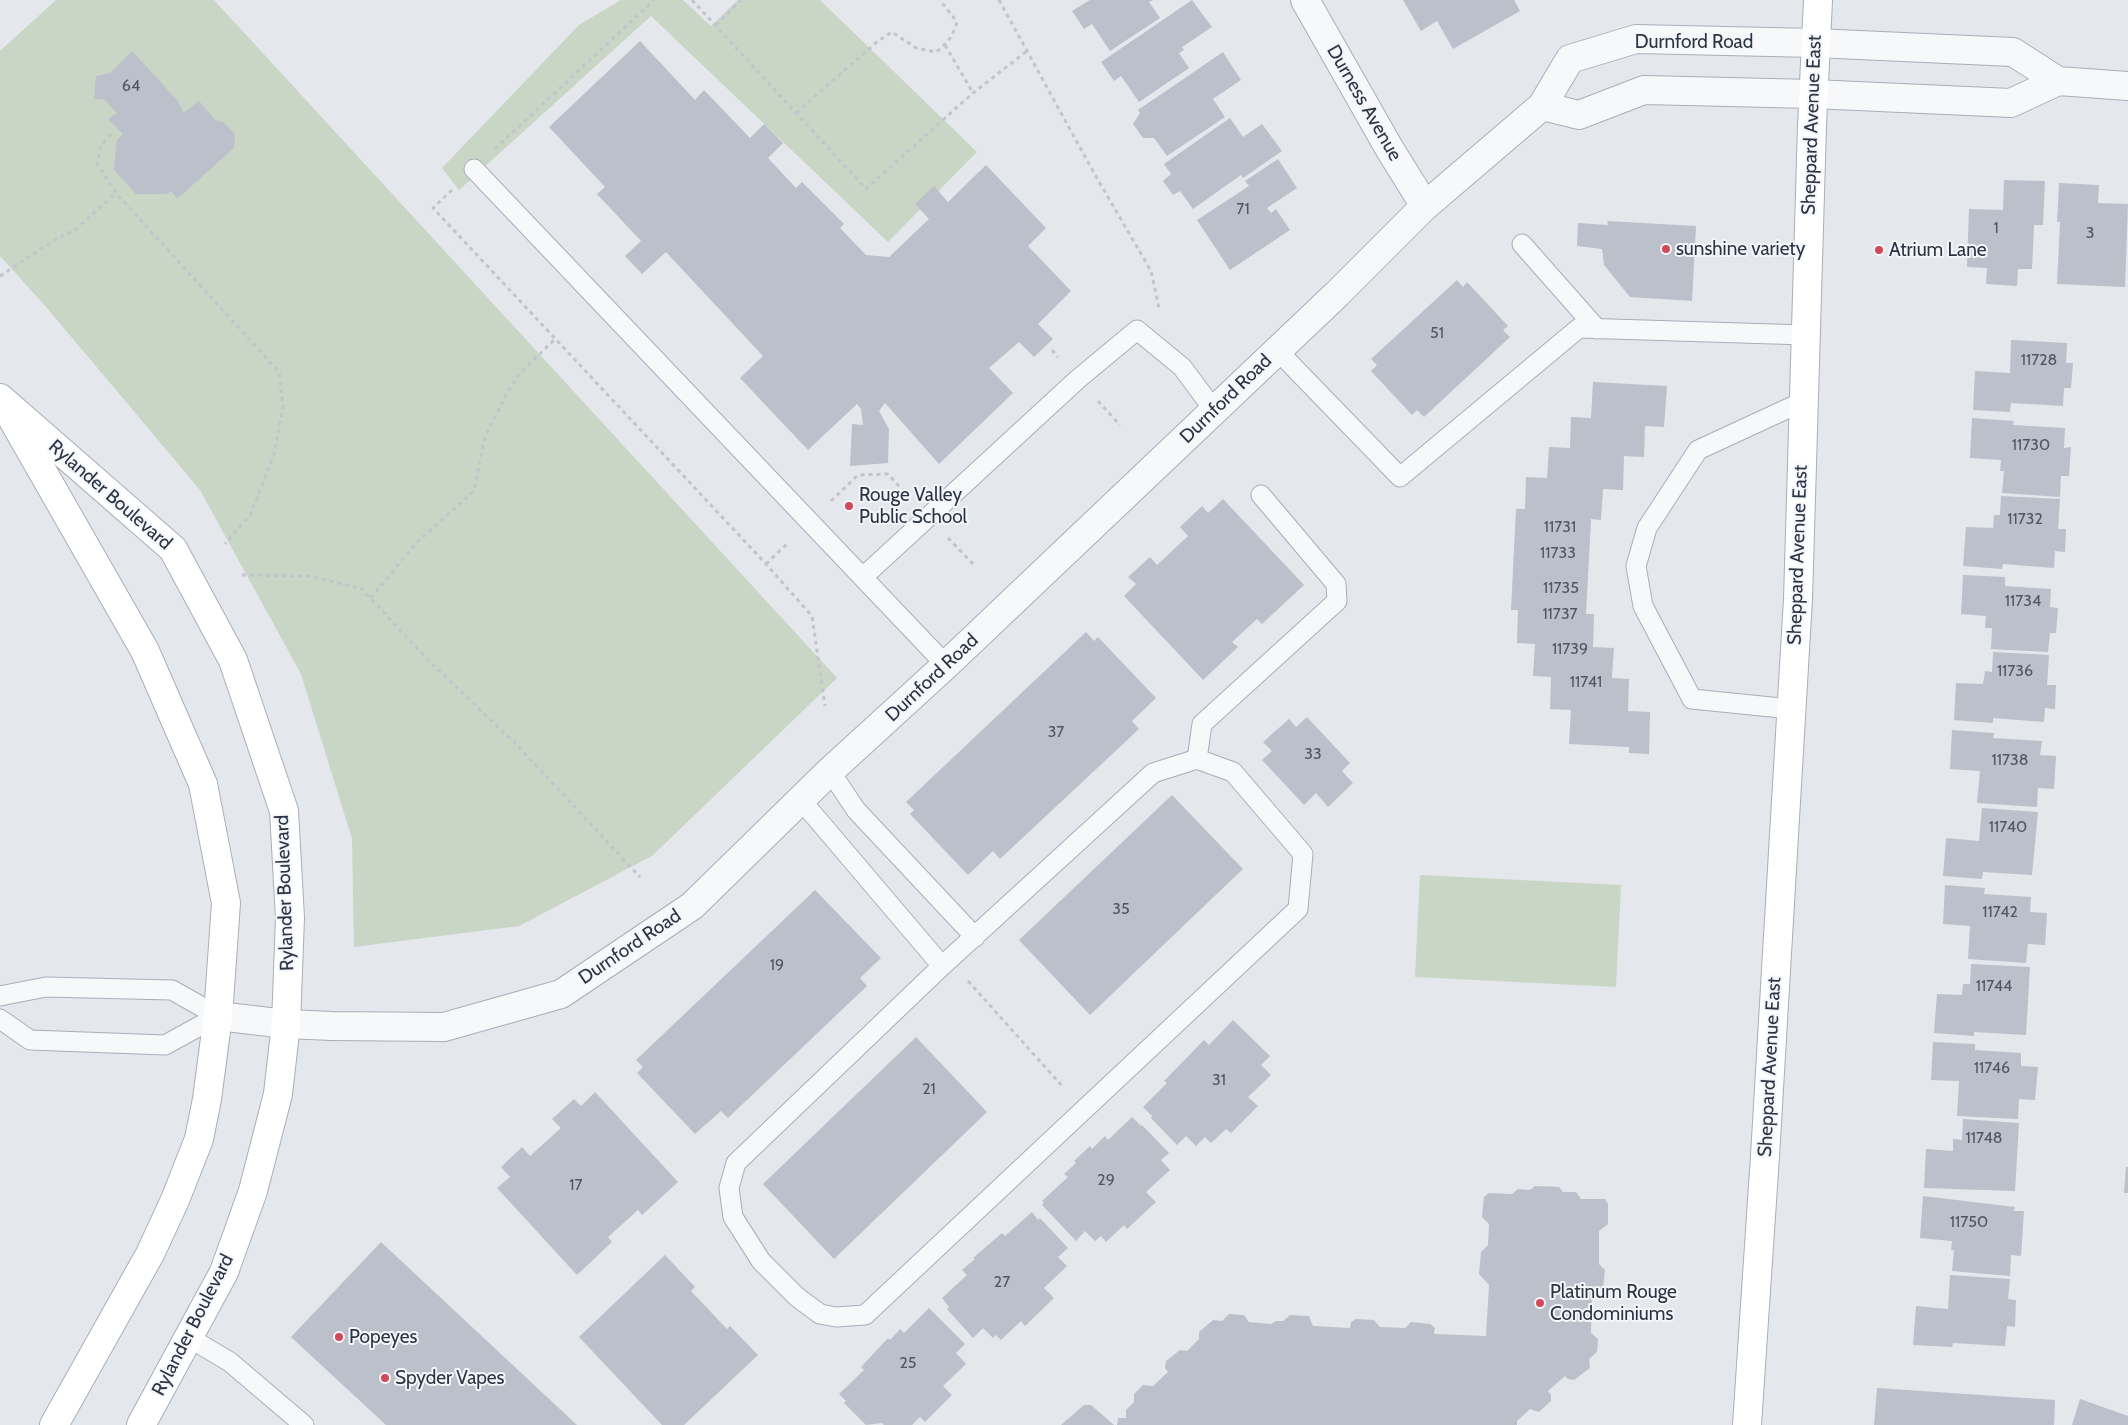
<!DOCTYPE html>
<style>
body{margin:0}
canvas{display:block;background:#e4e7ec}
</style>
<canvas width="2128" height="1425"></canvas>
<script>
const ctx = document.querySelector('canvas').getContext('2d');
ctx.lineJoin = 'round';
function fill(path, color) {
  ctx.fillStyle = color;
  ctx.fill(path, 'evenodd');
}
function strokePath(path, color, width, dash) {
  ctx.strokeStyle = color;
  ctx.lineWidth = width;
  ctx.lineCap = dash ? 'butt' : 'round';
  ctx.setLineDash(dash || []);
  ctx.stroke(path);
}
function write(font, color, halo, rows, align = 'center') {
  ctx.font = font + ' Cabin,sans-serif';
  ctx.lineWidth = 4;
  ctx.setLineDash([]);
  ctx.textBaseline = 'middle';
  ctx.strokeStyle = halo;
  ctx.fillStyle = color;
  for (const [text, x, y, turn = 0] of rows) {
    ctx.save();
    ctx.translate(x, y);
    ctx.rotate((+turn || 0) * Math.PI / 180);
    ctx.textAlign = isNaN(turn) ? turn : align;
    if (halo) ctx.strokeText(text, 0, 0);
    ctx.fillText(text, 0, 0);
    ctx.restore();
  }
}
fill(new Path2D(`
 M56 0H214L837 678 652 856 519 926 354 947 352 839 301 674 200 490 47 308 0 256V51Z
 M621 0H683L711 26 738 0H820L977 152 888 242 651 16 459 190 442 168 579 25Z
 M1420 875 1621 885 1616 987 1415 977Z`), '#c9d6c5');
fill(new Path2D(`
 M1090 0H1153L1149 2 1160 18 1110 51 1092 24 1084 29 1072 11Z
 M1192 0 1212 27 1182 47 1184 50 1179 53 1189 68 1139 102 1121 76 1114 81 1101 62Z
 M1403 0H1514L1520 11 1453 49 1437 21 1421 31Z
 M640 41 695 100 704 90 750 138 764 124 783 143 768 158 796 188 802 182 844 224 840 228 866 255 889 257 929 219 915 204 934 186 948 202 986 165 1046 228 1028 246 1071 291 1038 324 1053 339 1034 357 1019 342 989 368 1013 393 939 464 885 403 879 411 889 429 888 463 850 466 852 424 863 425 861 409 857 404 808 450 740 378 763 356 666 252 642 274 625 256 641 241 597 194 605 187 549 127Z
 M132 51 178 101 184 113 199 101 215 120 223 122 235 134 234 148 177 199 171 191 167 194H136L114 170 117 140 123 134 108 119 117 113 105 100 94 99 96 76 110 73Z
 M1223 52 1241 80 1213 99 1225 117 1167 156 1154 138H1143L1133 124 1140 113 1138 110Z
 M1230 118 1243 137 1262 124 1282 151 1243 178 1241 175 1193 209 1180 191 1173 195 1163 181 1171 174 1164 164Z
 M1278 159 1297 188 1267 208 1271 213 1276 209 1290 230 1230 270 1197 220 1249 186 1245 181Z
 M2004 180 2045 181 2043 225H2034L2032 269H2018L2017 286 1986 284 1987 268 1967 267 1969 209 2003 210Z
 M2059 183 2099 185 2098 203 2128 204 2125 287 2057 284 2060 222H2057Z
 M1607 221 1696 226 1692 301 1630 297 1604 265 1602 249 1577 246 1578 223 1608 225Z
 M1457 280 1463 287 1467 282 1508 326 1503 330 1510 337 1424 417 1417 410 1412 415 1371 371 1377 365 1371 359Z
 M2011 340 2067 343 2066 363H2073L2071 388H2064L2063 406 2011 403 2010 412 1973 410 1975 371 2010 373Z
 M1593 382 1667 386 1664 427 1645 426 1644 457 1624 456 1623 490 1603 489 1601 520 1591 519 1586 614H1594L1593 647 1614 648 1612 678 1629 679 1628 711 1650 712 1649 754 1629 753V747L1569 744 1571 710 1550 709 1551 677 1533 676 1535 644 1517 643 1518 610H1511L1516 509H1525L1526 477 1547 478 1549 447 1570 448 1571 417 1591 418Z
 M1972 418 2014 421 2013 425 2065 428 2064 448 2071 447 2069 476H2061L2060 497 2002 493 2004 471H2000L2001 460 1970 458Z
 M2001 496 2060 499 2058 529H2066L2065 552 2055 551 2054 568 2003 564 2002 569 1963 566 1966 527 1993 528 1994 515H2000Z
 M1223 499 1304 585 1262 624 1257 619 1232 642 1238 647 1203 680 1124 596 1136 584 1128 577 1150 557 1157 565 1188 536 1180 527 1202 506 1208 513Z
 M1963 575 2005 577V586L2051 589 2050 607 2058 608 2056 633H2050L2048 652 1991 649 1992 628H1985L1986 616 1961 614Z
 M1086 632 1094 641 1098 637 1156 698 1132 721 1139 729 1000 859 993 851 968 875 910 814 914 810 906 802Z
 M1993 652 2049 655 2047 685H2056L2055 709 2045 708 2044 722 1993 718V723L1954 720 1956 683 1983 684 1985 671 1992 672Z
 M1307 717 1350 763 1342 771 1353 783 1328 807 1316 793 1304 805 1262 760 1272 751 1263 742 1289 719 1296 727Z
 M1952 730 1994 733 1993 738 2042 741 2040 755 2056 756 2054 789 2038 788 2037 807 1977 803 1980 771 1950 769Z
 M1172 795 1243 869 1090 1015 1019 940Z
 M1982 808 2038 812 2032 875 1983 872 1982 879 1943 876 1946 838 1979 841Z
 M1945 885 1985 888 1984 894 2031 897 2030 912 2047 913 2045 945 2028 944 2026 963 1968 959 1970 926 1943 924Z
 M815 890 881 958 860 978 867 986 728 1118 721 1111 695 1134 637 1073 643 1067 636 1060Z
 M1971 964 2030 967 2026 1035 1974 1032V1036L1934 1033 1937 994 1962 995 1963 984H1970Z
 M1233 1020 1270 1056 1261 1065 1271 1075 1248 1097 1258 1106 1231 1133 1226 1129 1211 1143 1205 1137 1196 1146 1186 1136 1177 1145 1151 1118 1152 1116 1143 1107 1167 1083 1164 1081 1204 1040 1209 1045Z
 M916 1037 987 1112 834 1259 763 1184Z
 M1933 1042 1975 1044V1050L2021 1053V1066L2038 1067 2035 1100 2019 1099 2018 1119 1957 1116 1959 1081 1931 1080Z
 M595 1092 678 1182 642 1215 638 1210 608 1237 612 1242 577 1275 497 1188 510 1177 501 1167 522 1147 530 1156 561 1128 552 1119 574 1099 581 1106Z
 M1132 1117 1141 1126 1142 1125 1169 1153 1161 1160 1170 1170 1146 1192 1156 1202 1127 1229 1124 1225 1106 1242 1101 1236 1095 1241 1085 1231 1076 1241 1042 1205 1044 1203 1042 1201 1068 1177 1064 1174 1076 1163 1074 1161 1090 1146 1092 1149 1105 1136 1108 1140Z
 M1963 1119 2019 1123 2015 1191 1924 1188 1926 1149 1953 1151V1139L1962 1140Z
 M2126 1167H2128V1193H2124Z
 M1535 1186 1559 1187 1563 1192H1576L1581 1199H1605L1608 1204V1224L1599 1231V1264L1605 1270 1603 1288 1598 1292 1592 1293 1591 1333 1598 1339 1597 1352 1589 1359 1590 1368 1574 1380 1568 1379 1565 1376 1548 1391 1551 1395V1401L1539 1412 1530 1409 1517 1421V1425H1117L1118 1418H1126V1410L1134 1402V1394L1143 1385 1153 1386 1168 1372 1165 1368 1166 1361 1180 1350 1187 1351 1199 1339V1332L1213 1320 1222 1321 1229 1314 1244 1315 1249 1322 1271 1324 1276 1321H1283L1290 1315 1309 1316 1313 1326 1350 1328 1351 1322 1356 1319 1374 1320 1380 1327 1405 1328 1411 1322 1430 1324 1435 1328 1434 1334 1486 1336 1489 1285 1479 1274 1481 1252 1488 1245 1489 1224 1482 1217 1484 1197 1489 1193 1512 1194 1518 1189 1530 1190Z
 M1923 1196 2015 1207 2014 1211H2024L2021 1256 2011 1255 2010 1276 1952 1271 1954 1250H1951L1952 1241 1920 1238Z
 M1032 1212 1038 1220 1040 1218 1068 1248 1058 1257 1067 1266 1044 1288 1054 1298 1025 1326 1021 1321 1001 1340 996 1335 993 1338 983 1328 973 1338 947 1309 949 1307 942 1298 967 1275 962 1270 975 1259 973 1258 1002 1233 1005 1236Z
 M381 1242 577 1425H386L291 1337Z
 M665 1255 695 1287 691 1291 727 1329 730 1326 758 1355 684 1425H662L579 1337Z
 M1950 1275 2010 1279 2008 1299 2016 1300 2015 1327 2007 1326 2005 1346 1953 1343 1952 1347 1913 1345 1916 1306 1948 1309Z
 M929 1308 965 1344 956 1353 966 1364 943 1386 952 1395 925 1422 920 1417 912 1425H884L882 1423 866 1425 844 1403 846 1401 839 1394 864 1370 861 1367 888 1338 890 1340 900 1329 904 1333Z
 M1877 1388 2055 1400 2054 1425H1874Z
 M2080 1399 2128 1416V1425H2072Z
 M1084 1405H1091L1114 1425H1061Z`), '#bbc0ca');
const lane = new Path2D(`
 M474 169 946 665
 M1522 244 1597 329
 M1277 350 1400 477 1579 328 1806 335
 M863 577 1078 379 1137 330 1182 367 1214 410
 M1791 709 1692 699 1643 606 1636 566 1647 528 1698 450 1804 401
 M1197 759 1233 772 1303 854 1298 909 865 1315 836 1317 820 1314 797 1297 761 1261 733 1217 729 1188 736 1163 942 966 1153 773Z
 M1197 759 1202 724 1337 601 1336 584 1261 495
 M830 771 856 810 975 937
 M801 800 942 966
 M0 996 46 987 172 990 218 1016
 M0 1019 30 1040 165 1045 218 1016
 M188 1337 230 1362 304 1425`);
const street = new Path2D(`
 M1305 0 1389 148 1425 206
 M1542 106 1579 115 1644 90 1813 94 2011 103 2058 81 2128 86
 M218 1016 286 1024 332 1026 444 1027 561 994 692 906 830 771 946 665 1337 294 1425 206 1542 106 1570 59 1636 39 1815 43 2013 52 2058 81`);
const secondary = new Path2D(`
 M0 398 173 549 233 660 284 811 290 918 286 1024 278 1094 253 1191 224 1272 141 1425
 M13 420 145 651 203 784 226 903 218 1016 207 1099 199 1139 175 1200 150 1254 54 1425
 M1747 1425 1765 1156 1798 599 1812 126 1818 0`);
strokePath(lane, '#a9aeb7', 21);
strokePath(street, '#a9aeb7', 30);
strokePath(secondary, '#a9aeb7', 30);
strokePath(new Path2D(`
 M692 0 866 189 973 93 1027 51
 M999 0 1094 173 1151 271 1159 308
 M716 25 741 0
 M945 45 973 93
 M796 113 878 41 892 32 916 48 936 52C949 42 952 37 957 22L940 0
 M111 134 101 146 97 163 116 193 279 372 283 406 274 455 250 515 225 544
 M495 149 654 0
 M452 190 433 208 766 564 812 616 825 706
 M0 276 53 241 76 229 116 193
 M1052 350 1058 357
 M1098 401 1120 425
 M831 501 858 475 888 474 909 497
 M948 538 973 564
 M766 564 789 542
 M242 575 309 576 362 589 427 659 517 745 640 877
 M371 598 416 543 474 491 485 437 507 393 520 373 555 339
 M968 981 1064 1088`), '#c2c5cb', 3, [4, 4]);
strokePath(lane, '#f7f8fa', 19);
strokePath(street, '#f7f8fa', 28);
strokePath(secondary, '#fff', 28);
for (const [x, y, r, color] of [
 [1666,249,5,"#d1495b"],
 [1879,250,5,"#d1495b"],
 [849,506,5,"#d1495b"],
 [1540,1303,5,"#d1495b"],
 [339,1337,5,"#d1495b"],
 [385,1378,5,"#d1495b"]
]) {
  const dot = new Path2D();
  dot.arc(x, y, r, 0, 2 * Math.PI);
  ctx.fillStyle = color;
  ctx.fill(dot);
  strokePath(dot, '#f4f6f9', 2);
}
write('16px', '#4f5766', null, [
 ["64",131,86],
 ["71",1243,209],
 ["1",1996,228],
 ["3",2090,233],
 ["51",1437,333],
 ["11728",2039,360],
 ["11730",2031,445],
 ["11732",2025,519],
 ["11731",1560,527],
 ["11733",1558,553],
 ["11735",1561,588],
 ["11734",2023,601],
 ["11737",1560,614],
 ["11739",1570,649],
 ["11736",2015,671],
 ["11741",1586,682],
 ["37",1056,732],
 ["33",1313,754],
 ["11738",2010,760],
 ["11740",2008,827],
 ["35",1121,909],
 ["11742",2000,912],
 ["19",777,965],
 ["11744",1994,986],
 ["11746",1992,1068],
 ["31",1219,1080],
 ["21",929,1089],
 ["11748",1984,1138],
 ["29",1106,1180],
 ["17",576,1185],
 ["11750",1969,1222],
 ["27",1002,1282],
 ["25",908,1363]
]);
write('19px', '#2b3445', '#f4f6f9', [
 ["Durnford Road",1694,42],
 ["Durness Avenue",1364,103,60],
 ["Sheppard Avenue East",1812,125,-88],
 ["Durnford Road",1226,399,-44],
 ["Rylander Boulevard",110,495,41],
 ["Sheppard Avenue East",1798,555,-88],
 ["Durnford Road",932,678,-43],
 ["Rylander Boulevard",285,893,-92],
 ["Durnford Road",630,947,-34],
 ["Sheppard Avenue East",1770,1067,-87],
 ["Rylander Boulevard",193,1325,-63]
]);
write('19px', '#2b3445', '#f4f6f9', [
 ["sunshine variety",1676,249],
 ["Atrium Lane",1889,250],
 ["Rouge Valley",859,495],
 ["Public School",859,517],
 ["Platinum Rouge",1550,1292],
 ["Condominiums",1550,1314],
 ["Popeyes",349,1337],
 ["Spyder Vapes",395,1378]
], 'left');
</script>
